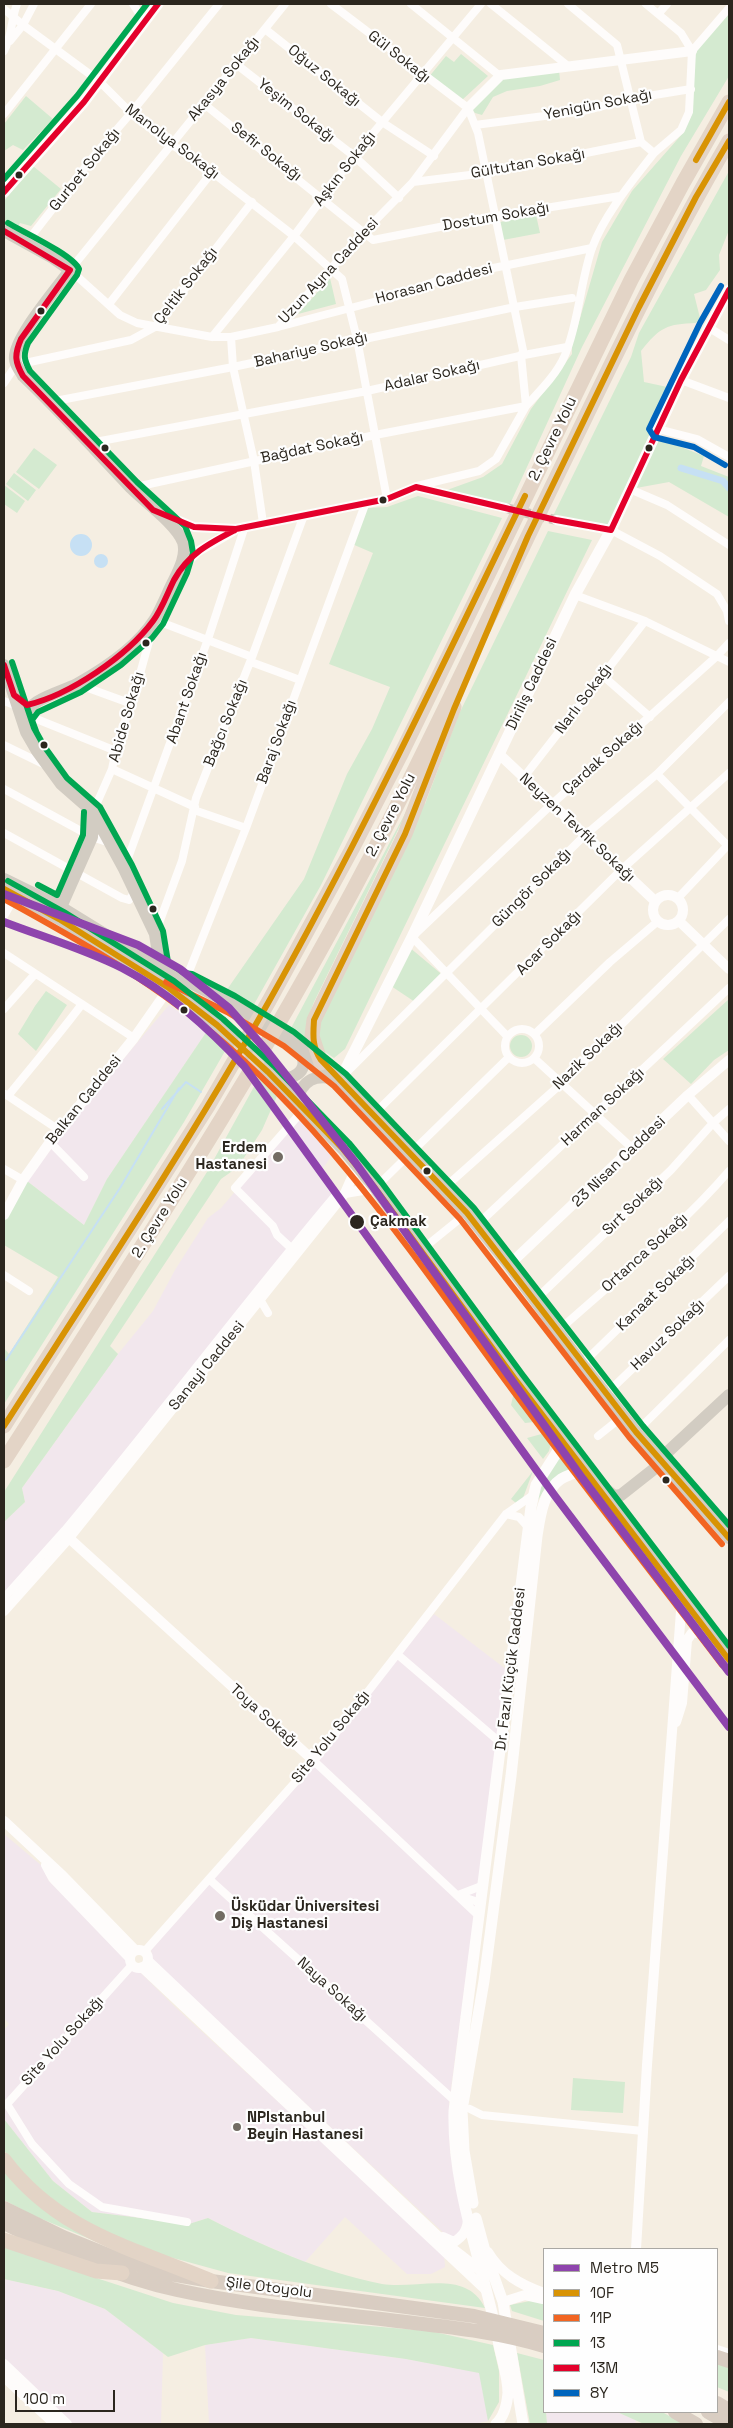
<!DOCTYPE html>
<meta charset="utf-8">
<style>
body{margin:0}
#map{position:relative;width:733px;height:2428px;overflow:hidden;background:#f5eee2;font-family:"Space Grotesk",sans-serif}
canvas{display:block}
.frame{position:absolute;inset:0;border:5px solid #2b261e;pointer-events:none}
.legend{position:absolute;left:543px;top:2248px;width:175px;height:165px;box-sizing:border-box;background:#fefefe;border:1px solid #aaa8a4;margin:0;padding:6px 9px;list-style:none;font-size:15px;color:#2b261e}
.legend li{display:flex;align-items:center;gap:10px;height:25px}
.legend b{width:25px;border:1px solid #aaa8a4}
.scale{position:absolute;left:15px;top:2390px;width:100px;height:22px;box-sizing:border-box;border:2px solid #2b261e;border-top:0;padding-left:6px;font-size:15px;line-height:18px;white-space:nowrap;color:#2b261e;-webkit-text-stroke:4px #fefefe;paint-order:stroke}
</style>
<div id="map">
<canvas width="733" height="2428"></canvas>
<div class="frame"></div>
<ul class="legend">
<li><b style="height:6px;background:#8e44ad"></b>Metro M5</li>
<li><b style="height:6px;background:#d89304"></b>10F</li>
<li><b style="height:6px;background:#f26522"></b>11P</li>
<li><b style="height:6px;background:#00a651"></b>13</li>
<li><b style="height:6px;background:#e4002b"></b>13M</li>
<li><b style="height:6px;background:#0065bd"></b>8Y</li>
</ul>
<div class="scale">100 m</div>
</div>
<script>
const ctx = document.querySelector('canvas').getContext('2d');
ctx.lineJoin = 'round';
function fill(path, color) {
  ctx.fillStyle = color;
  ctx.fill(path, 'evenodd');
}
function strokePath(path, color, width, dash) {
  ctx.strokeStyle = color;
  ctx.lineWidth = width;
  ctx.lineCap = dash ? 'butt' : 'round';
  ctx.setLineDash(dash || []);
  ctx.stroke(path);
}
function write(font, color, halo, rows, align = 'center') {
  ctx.font = font + ' "Space Grotesk",sans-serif';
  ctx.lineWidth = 4.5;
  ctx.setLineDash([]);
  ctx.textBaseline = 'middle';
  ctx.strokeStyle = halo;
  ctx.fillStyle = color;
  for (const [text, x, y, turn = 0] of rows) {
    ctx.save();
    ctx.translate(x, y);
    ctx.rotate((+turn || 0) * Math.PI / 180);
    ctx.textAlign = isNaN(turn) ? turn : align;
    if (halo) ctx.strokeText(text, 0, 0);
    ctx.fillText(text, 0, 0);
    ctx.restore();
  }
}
fill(new Path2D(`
 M169 1005 207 1031 107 1179 84 1225 27 1181 87 1102Z
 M301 1115 333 1154 323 1168 337 1191 147 1432 4 1595V1522L25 1502 22 1488 118 1354 153 1311 175 1270 208 1218 221 1208Z
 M434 1614 507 1670 449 2104 450 2151 464 2219 460 2231 454 2237 447 2236 153 1961 151 1950Z
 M4 1834 42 1866 49 1881 174 2006 444 2254 445 2267 431 2274H407L345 2217 305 2262 248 2238 208 2218 189 2224 92 2212 53 2181 4 2119V2030L9 2024 4 2018Z
 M4 2279 58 2291 105 2309 163 2353 161 2424H66L4 2364Z
 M251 2338 406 2359 480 2373 488 2421 474 2424H209L205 2345Z
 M546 2412H617L636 2420 635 2424H547Z`), '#f2e7ed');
fill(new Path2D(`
 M729 13V76L681 156 582 347 510 504 499 506 447 490 483 477 502 464 531 409 572 354V346L602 242 632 191 683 133 692 114 688 67 692 53Z
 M461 54 488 76 461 101 428 78 446 56 454 62Z
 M559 70 560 80 540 86 507 91 493 97 482 115 475 113 471 109 504 78Z
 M26 96 53 119 23 150 13 145 4 151V124Z
 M33 166 61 189 31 226 20 223 17 228 4 222V201Z
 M729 171V230L719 255 720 270 706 290 694 294 700 318 696 323C667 324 660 327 641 351L644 382 672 388 610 525 553 516 631 357 639 333Z
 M536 215 540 233 503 240 500 222Z
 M330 278 336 304 298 314Z
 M658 438 704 456 701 466 729 477V517L669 482 636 488Z
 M34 448 57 465 39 489 16 472Z
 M14 473 36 490 28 501 6 484Z
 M4 485 25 501 17 513 4 504Z
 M418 496 502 518 321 885 252 1008 226 991 304 879 347 774 372 729 390 687 329 664 373 553 352 544 366 508 387 507Z
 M548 531 592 540 345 1049 334 1058 319 1048 318 1027 424 803 425 804 458 716Z
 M417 791 314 1002 307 1020 310 1046 289 1032Z
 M409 947 445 977 418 1004 388 984Z
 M46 991 67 1005 36 1051 18 1034 35 1006Z
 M729 999V1050L714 1060 691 1084 663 1059Z
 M207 1031 214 1032 228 1046 184 1122 4 1404V1348L9 1354 58 1277 4 1245V1219L27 1181 84 1225 107 1179Z
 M510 1046a11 11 0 1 1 22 0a11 11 0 1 1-22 0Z
 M261 1074 277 1096 262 1130 238 1167 221 1179 110 1346 118 1354 22 1488 25 1502 4 1522V1492L207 1172Z
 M514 1392 534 1422 525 1423 511 1405Z
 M545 1433 551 1443 549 1451 543 1459 527 1438Z
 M559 1455 570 1469 546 1487 538 1500 536 1494Z
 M533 1471 523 1498 516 1503 511 1499Z
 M573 2078 625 2082 623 2113 571 2110Z
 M4 2119 53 2181 92 2212 189 2224 208 2218C263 2246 321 2272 382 2284 417 2290 466 2268 485 2308L228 2273 155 2253 91 2228 55 2205 16 2168 4 2150Z
 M4 2170 114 2249 32 2215 4 2200Z
 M4 2246 81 2273 173 2303 236 2315 430 2331 493 2345 499 2371V2402L488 2421 479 2373 406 2359 251 2338 205 2345 168 2357 105 2309 58 2291 4 2279Z
 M535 2300 544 2303V2321L512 2311 510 2305Z
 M517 2353 544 2360V2412H546L547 2424H530Z
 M717 2362 729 2366V2392L717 2387Z
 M617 2412H662L684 2424H644Z`), '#d4ead0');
fill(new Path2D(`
 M70 545a11 11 0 1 1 22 0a11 11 0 1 1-22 0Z
 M94 561a7 7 0 1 1 14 0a7 7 0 1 1-14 0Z`), '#c6e0f4');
strokePath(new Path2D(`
 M162 1109 186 1082 201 1092
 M6 1360 120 1188 179 1088`), '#c6e0f4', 2);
strokePath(new Path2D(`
 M681 468 723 481 729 488`), '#c6e0f4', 7);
strokePath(new Path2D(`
 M506 508 556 520`), '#cdc6bb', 10, [10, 5]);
strokePath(new Path2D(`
 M133 4 144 21
 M285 4 70 270 120 315 137 323 212 337H231L278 327 363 233 413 182 468 108
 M331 4 468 108
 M411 4 500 76
 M491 4 568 66
 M568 4 617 45 641 142
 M646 4 681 33 692 51
 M4 9 23 25 99 81 131 113 171 144 212 172 294 236 342 279 357 339 387 499
 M659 13 667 4
 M265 29 382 122 434 156
 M10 41 23 25 34 4
 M4 51C12 37 11 19 17 4
 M692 51 729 8
 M236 64 354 156 399 198
 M204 104 373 240 496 216 620 196
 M4 114 91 4
 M475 125 583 111 630 99 691 89
 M641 142 654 153 681 130 689 112 692 51
 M413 182 486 173 641 142
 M26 243 93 157 131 113 219 4
 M109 304 212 172
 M278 327 400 295 444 278 592 248
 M708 327 729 340
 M212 337 294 236 354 156 481 4
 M231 337 233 367 254 461 263 523
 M521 355 526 406
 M524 355 567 347
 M681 380 729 398
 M4 383 16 365 131 340 155 327 252 202
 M50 402 233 367 515 307 572 298
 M526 406C540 391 557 374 565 355 579 321 580 283 592 248 604 215 633 180 654 153
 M658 429 697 439 729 457
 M90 443 367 391 524 355 478 133 468 108
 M131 488 375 435 526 406 496 459 479 471 417 486
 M632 490 667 505 729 545
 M611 530 660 556 717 594 727 611 729 621
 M575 595 645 621 729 662
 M251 662 300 680
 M602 675 650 717
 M77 684 132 704
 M4 701 17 706
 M24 714 116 751
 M4 745 45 765
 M112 769 195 807
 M657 774 728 846
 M524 777 645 621
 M4 789 92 837 110 843
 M194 810 246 828
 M93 812 112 769 118 740 133 699 155 620 252 657
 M4 833 122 898 129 900 135 892
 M124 869 208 639 245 526
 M678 898 729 844
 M155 934 182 861 196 798 252 657 304 515
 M4 953 134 1038
 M189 982 190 969 246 828 366 502
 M4 1009 35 974
 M505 1046a17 17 0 1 1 34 0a17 17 0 1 1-34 0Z
 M535 1034 610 962 657 922
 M507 1036 412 937 552 804 717 656 729 643
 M534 1058 632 1148
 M346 1073 584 836 657 774 729 702
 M5 1094 59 1130
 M688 1095 729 1141
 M8 1096C33 1065 58 1036 82 1004
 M372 1116 621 870 729 773
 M50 1142 84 1177
 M4 1169 23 1180
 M375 1188 508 1058
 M443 1189 562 1083 729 919
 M477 1225 729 988
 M291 1248 277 1235 273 1226 235 1188 304 1109
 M420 1251 467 1213
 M4 1275 29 1291
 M258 1296 268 1313
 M535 1300 671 1170 713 1123 729 1109
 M558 1331C616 1279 678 1230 729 1171
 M582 1364 729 1221
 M606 1394 729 1276
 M636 1432 729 1340
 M598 1436 623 1416
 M506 1514 519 1517 528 1527
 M69 1538 65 1530C156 1421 242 1306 334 1197L344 1194
 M4 1598 65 1530
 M397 1654 502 1744
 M314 1761 479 1916
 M209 1879 455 2101
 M458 1895 484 1885
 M460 1896 481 1903
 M145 1951 314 1761 506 1514 533 1495
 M132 1965 7 2104 32 2144 69 2184 102 2207 187 2222
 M470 2109 482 2115 643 2131`), '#fefcfb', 8);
strokePath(new Path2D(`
 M468 108 501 75 692 51
 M163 514 194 527 236 529 387 499 416 487 506 508
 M556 520 611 530
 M182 567 197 552 235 530
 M499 754 655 901
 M653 910a15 15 0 1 1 30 0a15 15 0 1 1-30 0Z
 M4 914 15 894
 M679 921 729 969
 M345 1193 375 1188
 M4 1215 23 1180 50 1142 134 1038 169 988
 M509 1265 688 1095 729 1060
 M69 1538 314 1761
 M4 1611 69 1538 345 1193 357 1166
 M676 1722 682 1703 687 1640 692 1633 708 1632
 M4 1821 63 1876 135 1950
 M46 1865 53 1878 129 1957
 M130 1959a9 9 0 1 1 18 0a9 9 0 1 1-18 0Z
 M148 1961 444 2242 480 2270
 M142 1967 486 2290
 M443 2237 454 2242C463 2236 467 2231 468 2220
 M636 2249 647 2065 682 1598
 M488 2252C501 2274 521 2285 544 2293
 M503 2302 525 2295 543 2299
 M717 2350 729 2354
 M4 2364 67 2424
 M4 2377 55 2424`), '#fefcfb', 10);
strokePath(new Path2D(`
 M4 192 84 102 158 4
 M340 1080 412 937 575 595 611 530 681 380 729 290
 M473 2203 464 2151 462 2110 484 1981 511 1776 537 1536C540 1517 543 1491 561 1479 568 1475 577 1472 584 1470
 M476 2218 485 2251 503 2302 523 2424
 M496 2424C504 2417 507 2404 508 2393 508 2376 501 2357 498 2340 483 2264 452 2190 454 2111L531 1507 536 1485 563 1443`), '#fefcfb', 11);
strokePath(new Path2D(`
 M4 231 53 258 70 270C58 287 12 340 15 359 15 365 20 370 23 376 61 412 95 450 131 488 145 502 176 524 183 542 187 555 179 570 173 582 167 594 162 607 155 619 138 646 104 669 77 684 60 693 26 699 23 721
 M4 665 26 732 37 751 61 784 93 812 124 869 155 934 160 967
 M4 879 61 907 181 981 189 982 231 1004 289 1039 340 1080 467 1213 509 1265 582 1364 636 1432 729 1538
 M4 889 59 919 169 988 217 1025 268 1072 343 1149 375 1188 515 1379 729 1660
 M61 907 92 837 93 814
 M271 1072 288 1078C305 1074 308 1061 297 1048
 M303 1107 299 1094C307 1075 323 1075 340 1080
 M603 1487 614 1496 621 1495 654 1469 660 1459 729 1395`), '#d2ccc2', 12);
strokePath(new Path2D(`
 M4 2208 63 2237 113 2257 164 2273 211 2281 474 2316 544 2333
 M4 2223C58 2250 117 2277 177 2290 254 2307 335 2313 414 2323 458 2328 502 2333 544 2346
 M717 2357 729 2361
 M717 2403 729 2410
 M675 2412 696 2424
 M708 2412 729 2424`), '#d9cdc2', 14);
strokePath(new Path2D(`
 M321 1063 312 1036 314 1020 405 834 454 707
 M4 1426 208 1106 269 1001 352 849 402 752 631 280 683 183 729 102
 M4 1461C138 1253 275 1046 387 825 452 697 513 566 576 437 624 337 673 237 729 141
 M4 2160C58 2232 133 2248 211 2281
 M4 2240 96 2271 122 2273`), '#e3d4c6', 15);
strokePath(new Path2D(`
 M729 141 696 197 639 307 528 536 454 709 405 834 314 1020C313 1035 312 1047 321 1060L467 1213 636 1432 729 1538
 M696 160 729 102
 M4 889 59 919 169 988 217 1025 268 1072 343 1149 375 1188 515 1379 729 1660
 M4 1426C94 1286 186 1148 268 1003 361 838 442 666 525 496`), '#d89304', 6);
strokePath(new Path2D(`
 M4 899C75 938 148 979 210 1031 328 1128 413 1255 502 1376 574 1474 649 1569 722 1665
 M166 982 227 1012 284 1046 334 1086 460 1219 629 1437 722 1544`), '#f26522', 6);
strokePath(new Path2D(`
 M4 179 77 96 147 4
 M8 223C23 232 73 255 79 269L77 275 28 343C23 355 24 360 30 371L137 482 185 526 191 541 193 553 187 573 163 624 152 638 121 665 81 692 38 712 32 720 36 731
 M12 662 34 728 44 746 67 778 100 807 132 865 163 931 168 962 184 973 192 974 235 996 294 1032 346 1074 474 1208 643 1426 729 1525
 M8 881 64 912 174 981 223 1019 274 1066 349 1143 382 1183 522 1374 729 1646
 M38 885 57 895 83 835 84 812`), '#00a651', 6);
strokePath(new Path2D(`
 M4 192 84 102 158 4
 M4 231 70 270 21 339C14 355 15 362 23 376L153 510 194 527 236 529 387 499 416 487 556 520 611 530
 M611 530 681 380 729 290
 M4 665 14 695 27 705C70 695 127 656 153 621 162 609 167 594 174 580 188 554 210 543 235 530`), '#e4002b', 6);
strokePath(new Path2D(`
 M721 286 700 323 649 429 654 437 694 447 725 465`), '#0065bd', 6);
strokePath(new Path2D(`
 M4 894 138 945 180 969 229 1008 267 1051 355 1162 583 1479 729 1672
 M4 922C43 937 84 949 122 968 169 992 208 1028 244 1066L555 1496 729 1727`), '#8e44ad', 8);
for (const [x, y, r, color] of [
 [19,175,4.5,"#2b261e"],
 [41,311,4.5,"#2b261e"],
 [105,448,4.5,"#2b261e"],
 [649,448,4.5,"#2b261e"],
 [383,500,4.5,"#2b261e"],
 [146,643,4.5,"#2b261e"],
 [44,745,4.5,"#2b261e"],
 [153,909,4.5,"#2b261e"],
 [184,1010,4.5,"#2b261e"],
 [278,1157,6,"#726c63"],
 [427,1171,4.5,"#2b261e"],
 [357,1222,8,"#2b261e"],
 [666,1480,4.5,"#2b261e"],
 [220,1916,6,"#726c63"],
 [237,2127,5,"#726c63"]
]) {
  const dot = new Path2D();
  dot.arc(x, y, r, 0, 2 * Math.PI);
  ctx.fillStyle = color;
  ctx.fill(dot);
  strokePath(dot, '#fefefe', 2);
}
write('15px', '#2b261e', '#fefefe', [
 ["Gül Sokağı",399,57,38],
 ["Oğuz Sokağı",324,76,39],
 ["Akasya Sokağı",224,79,-51],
 ["Yenigün Sokağı",598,105,-11],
 ["Yeşim Sokağı",296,111,38],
 ["Manolya Sokağı",172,142,37],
 ["Sefir Sokağı",266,152,38],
 ["Gültutan Sokağı",528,164,-10],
 ["Aşkın Sokağı",345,169,-52],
 ["Gurbet Sokağı",85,170,-51],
 ["Dostum Sokağı",496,217,-10],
 ["Uzun Ayna Caddesi",329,271,-47],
 ["Horasan Caddesi",434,284,-15],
 ["Çeltik Sokağı",186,286,-52],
 ["Bahariye Sokağı",311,350,-13],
 ["Adalar Sokağı",432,376,-13],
 ["2. Çevre Yolu",553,439,-64],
 ["Bağdat Sokağı",312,448,-12],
 ["Diriliş Caddesi",532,684,-65],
 ["Abant Sokağı",187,698,-71],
 ["Narlı Sokağı",584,699,-53],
 ["Abide Sokağı",127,717,-74],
 ["Bağcı Sokağı",226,723,-68],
 ["Baraj Sokağı",277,742,-70],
 ["Çardak Sokağı",603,758,-42],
 ["2. Çevre Yolu",391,815,-63],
 ["Neyzen Tevfik Sokağı",577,828,43],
 ["Güngör Sokağı",532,888,-45],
 ["Acar Sokağı",549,943,-45],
 ["Nazik Sokağı",588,1056,-44],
 ["Balkan Caddesi",84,1100,-51],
 ["Harman Sokağı",603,1107,-43],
 ["23 Nisan Caddesi",619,1162,-44],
 ["Sırt Sokağı",633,1206,-44],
 ["2. Çevre Yolu",160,1218,-58],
 ["Ortanca Sokağı",645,1253,-42],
 ["Kanaat Sokağı",656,1293,-44],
 ["Havuz Sokağı",668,1335,-44],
 ["Sanayi Caddesi",207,1366,-51],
 ["Dr. Fazıl Küçük Caddesi",511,1669,-83],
 ["Toya Sokağı",264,1716,42],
 ["Site Yolu Sokağı",331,1737,-51],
 ["Naya Sokağı",332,1990,42],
 ["Site Yolu Sokağı",63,2041,-48],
 ["Şile Otoyolu",269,2288,7]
]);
write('bold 15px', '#2b261e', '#fefefe', [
 ["Erdem",267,1148,"right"],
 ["Hastanesi",267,1165,"right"],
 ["Üsküdar Üniversitesi",231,1907],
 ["Diş Hastanesi",231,1924],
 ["NPIstanbul",247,2118],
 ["Beyin Hastanesi",247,2135]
], 'left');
write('bold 15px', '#2b261e', '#fefefe', [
 ["Çakmak",370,1222]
], 'left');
</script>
